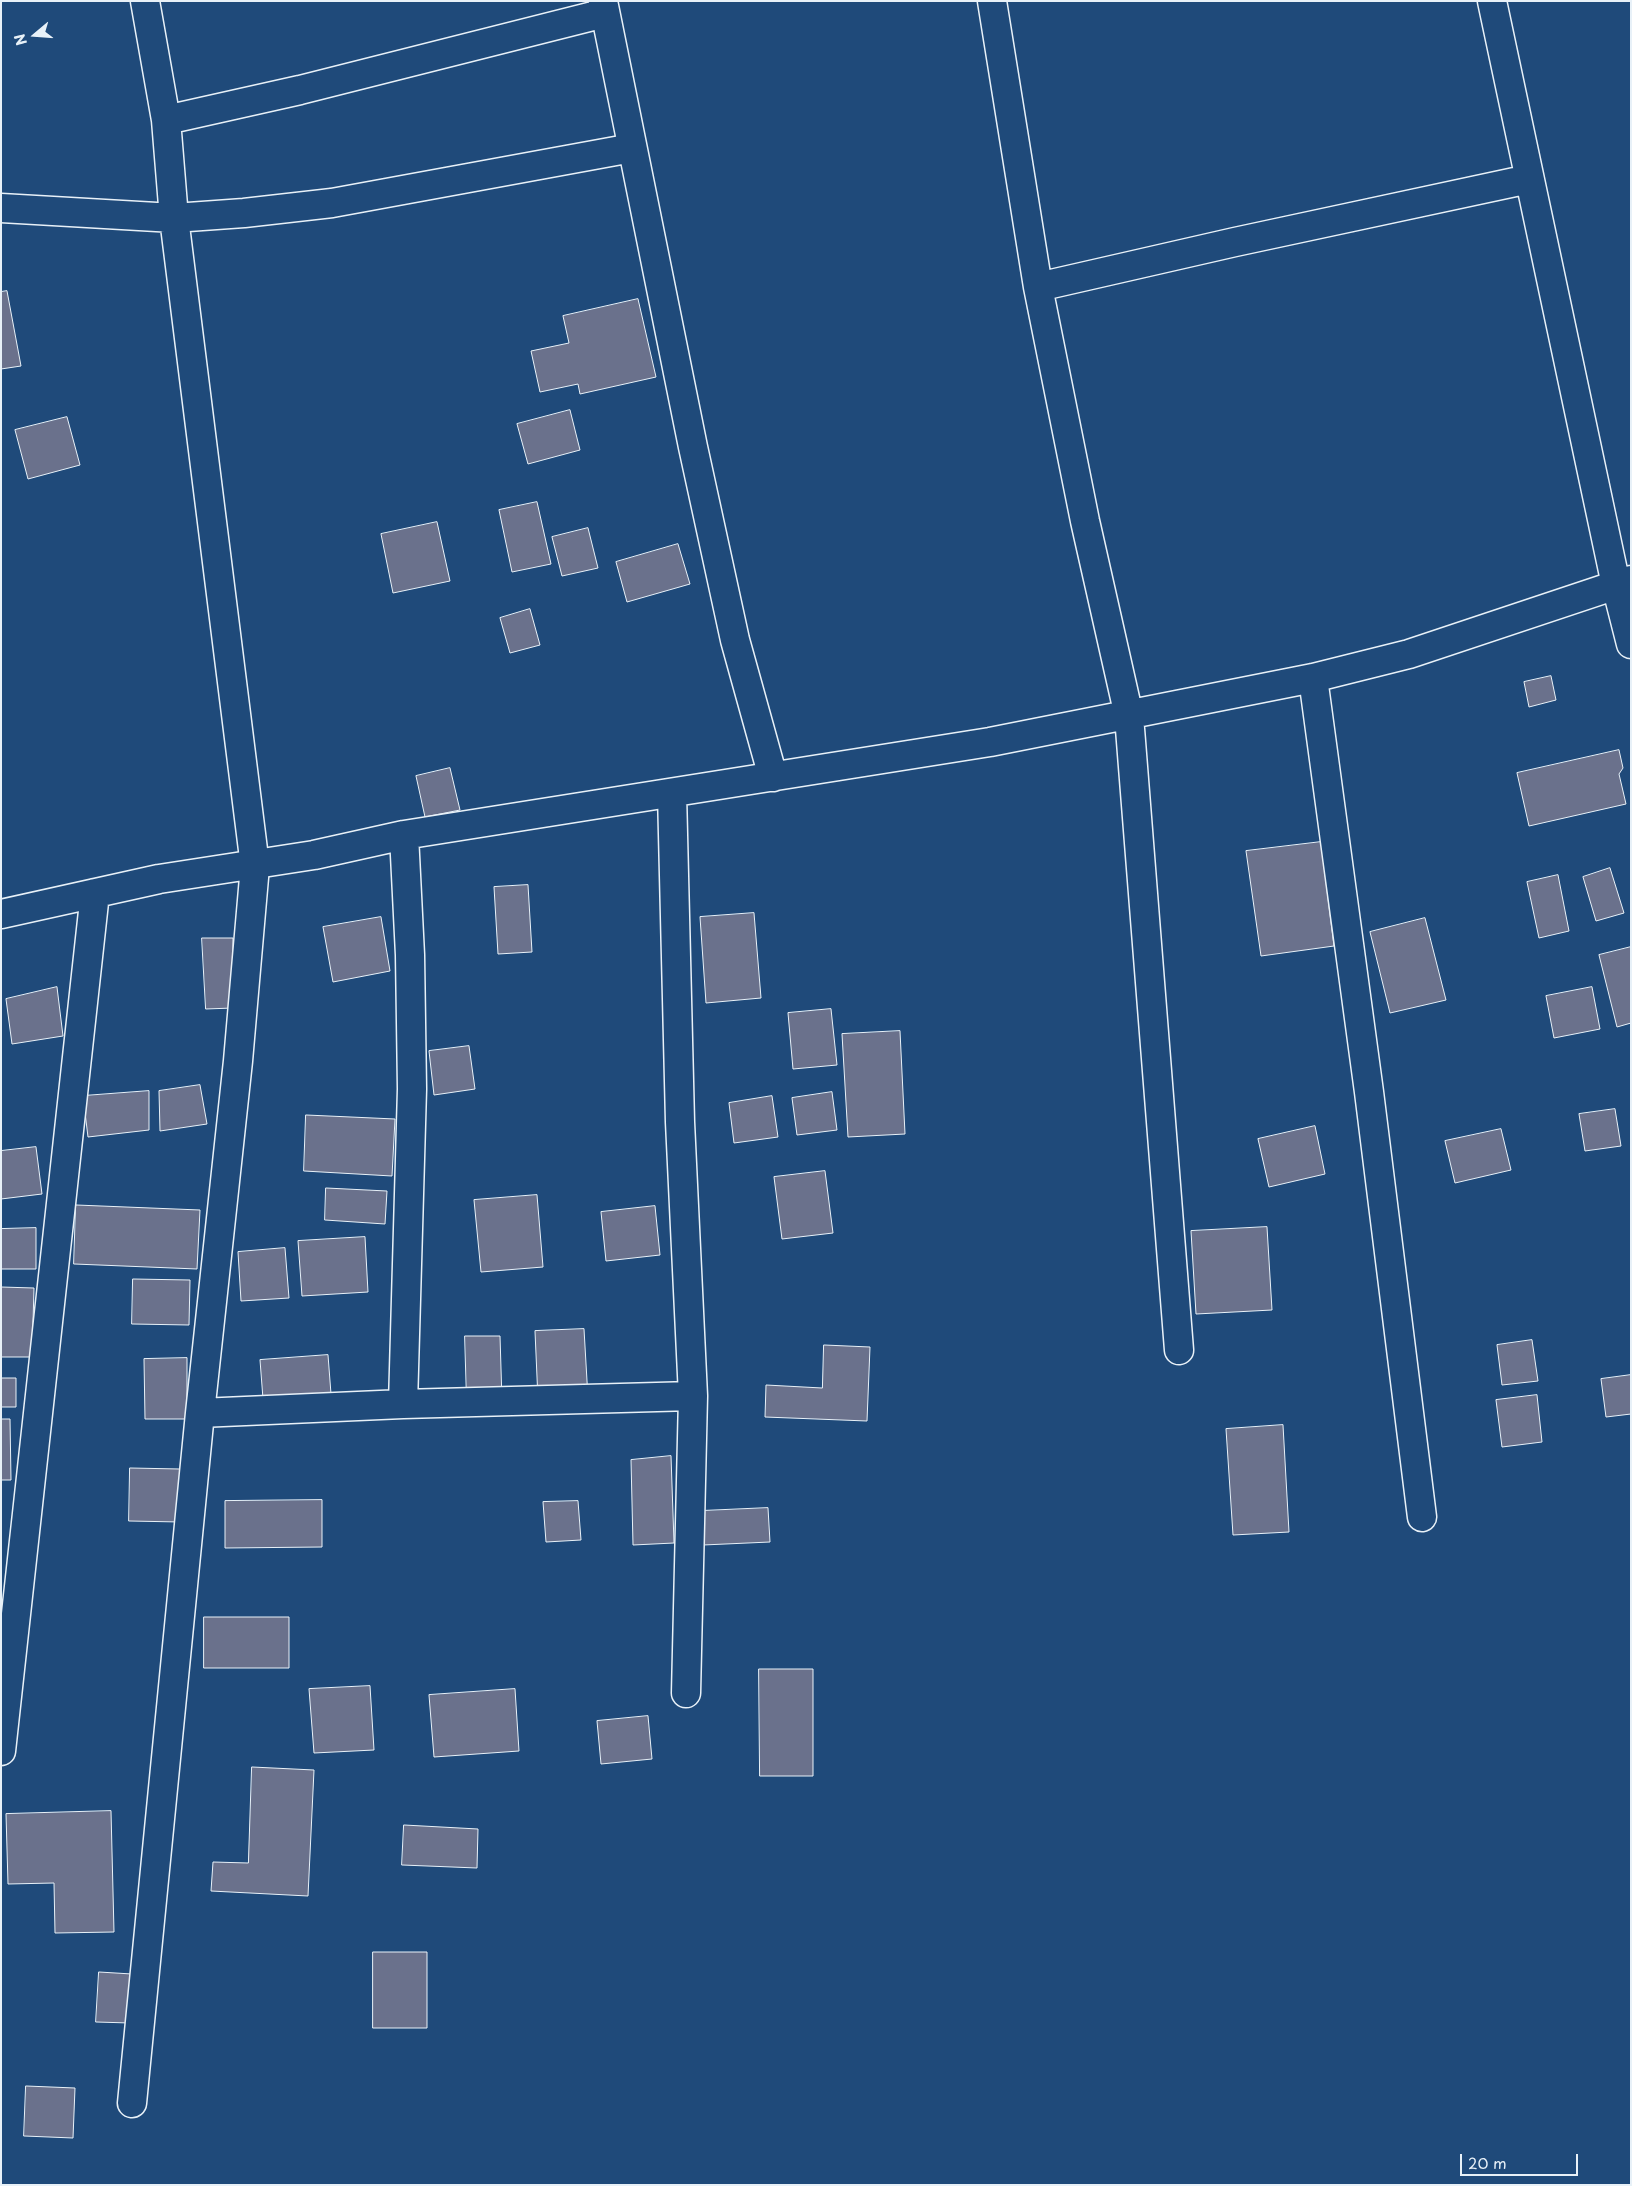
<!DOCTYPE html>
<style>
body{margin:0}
#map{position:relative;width:1632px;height:2186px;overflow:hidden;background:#1f4a7a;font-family:"Playpen Sans",sans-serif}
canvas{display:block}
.frame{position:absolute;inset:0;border:2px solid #e8f1f8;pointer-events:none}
.north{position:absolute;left:10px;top:10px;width:50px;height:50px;-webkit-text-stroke:4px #1f4a7a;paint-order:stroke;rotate:252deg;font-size:14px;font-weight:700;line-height:20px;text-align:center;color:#e8f1f8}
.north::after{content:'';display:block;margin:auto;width:18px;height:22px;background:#e8f1f8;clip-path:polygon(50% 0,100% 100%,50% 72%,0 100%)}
.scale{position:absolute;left:1460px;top:2154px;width:118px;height:22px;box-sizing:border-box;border:2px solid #e8f1f8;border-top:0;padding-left:6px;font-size:15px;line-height:18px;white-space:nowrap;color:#e8f1f8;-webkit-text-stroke:4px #1f4a7a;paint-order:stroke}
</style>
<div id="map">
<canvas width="1632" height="2186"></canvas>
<div class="frame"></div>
<div class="north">N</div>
<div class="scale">20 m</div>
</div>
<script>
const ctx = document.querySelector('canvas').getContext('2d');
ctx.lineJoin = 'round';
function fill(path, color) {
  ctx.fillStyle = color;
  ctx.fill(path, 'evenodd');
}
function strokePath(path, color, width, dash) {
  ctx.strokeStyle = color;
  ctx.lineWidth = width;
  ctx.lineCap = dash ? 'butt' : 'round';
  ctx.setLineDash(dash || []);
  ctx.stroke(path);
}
const building = new Path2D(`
 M7 291 21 366 1 369V292Z
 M638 299 656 377 580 394 578 384 540 392 531 351 569 343 563 316Z
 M570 410 580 450 528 464 517 424Z
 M67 417 80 465 28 479 15 430Z
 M537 502 551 564 512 572 499 510Z
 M437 522 450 581 393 593 381 534Z
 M588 528 598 568 562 576 552 537Z
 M678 544 690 584 627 602 616 562Z
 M530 609 540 645 510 653 500 618Z
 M1551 676 1556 700 1529 707 1524 682Z
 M1619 750 1623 768 1619 774 1626 804 1529 826 1517 773Z
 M450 768 460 810 425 817 416 776Z
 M1321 842 1334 946 1261 956 1246 851Z
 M1610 868 1624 913 1596 921 1583 877Z
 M1558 875 1569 931 1539 938 1527 882Z
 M528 885 532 952 498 954 494 887Z
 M754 913 761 998 706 1003 700 917Z
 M381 917 390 971 333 982 323 927Z
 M1425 918 1446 1000 1390 1013 1370 932Z
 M202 938H233V1008L206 1009Z
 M1631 947V1023L1617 1027 1599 955Z
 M57 987 63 1036 12 1044 6 999Z
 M1592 987 1600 1029 1554 1038 1546 996Z
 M831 1009 837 1065 793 1069 788 1013Z
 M900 1031 905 1134 848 1137 842 1034Z
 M469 1046 475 1089 434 1095 429 1051Z
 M200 1085 207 1124 160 1131 159 1091Z
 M149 1091V1130L88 1137 83 1096Z
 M832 1092 837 1130 797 1135 792 1098Z
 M772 1096 778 1137 734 1143 729 1103Z
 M1615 1109 1621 1146 1585 1151 1579 1114Z
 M306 1115 395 1119 392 1176 304 1171Z
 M1315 1126 1325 1174 1269 1187 1258 1139Z
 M1501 1129 1511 1170 1455 1183 1445 1141Z
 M36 1147 42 1194 1 1199V1151Z
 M825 1171 833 1233 782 1239 774 1177Z
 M326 1188 387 1191 385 1224 325 1220Z
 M537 1195 543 1267 481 1272 474 1200Z
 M76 1205 200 1210 197 1269 74 1264Z
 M655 1206 660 1255 606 1261 601 1212Z
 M1267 1227 1272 1310 1196 1314 1191 1231Z
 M36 1228V1269H1V1229Z
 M365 1237 368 1292 302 1296 298 1241Z
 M285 1248 289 1298 241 1301 238 1252Z
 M133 1279 190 1280 189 1325 132 1324Z
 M1 1287 34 1288 32 1357H1Z
 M584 1329 588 1398 538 1400 535 1331Z
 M465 1336H500L502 1401 467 1402Z
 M1532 1340 1538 1381 1502 1385 1497 1345Z
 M824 1345 870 1347 867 1421 765 1417 766 1385 822 1388Z
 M328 1355 331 1394 263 1399 260 1360Z
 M187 1358V1419H145L144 1359Z
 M1631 1375V1414L1606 1417 1601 1379Z
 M1 1378H16V1407H1Z
 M1537 1395 1542 1442 1502 1447 1496 1400Z
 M1 1419H10L11 1480H1Z
 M1283 1425 1289 1532 1233 1535 1226 1429Z
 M671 1456 674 1543 633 1545 631 1460Z
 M130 1468 180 1469V1522L129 1521Z
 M322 1500V1547L225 1548V1501Z
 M578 1501 581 1540 546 1542 543 1502Z
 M768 1508 770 1542 703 1545 701 1511Z
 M204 1617H289V1668H204Z
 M759 1669H813V1776H760Z
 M370 1686 374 1750 314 1753 309 1689Z
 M515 1689 519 1751 434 1757 429 1695Z
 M648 1716 652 1759 601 1764 597 1721Z
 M252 1767 314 1770 308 1896 211 1891 213 1862 248 1863Z
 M111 1811 114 1932 55 1933 54 1883 8 1884 6 1814Z
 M404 1825 478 1829 477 1868 402 1865Z
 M373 1952H427V2028H373Z
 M99 1972 132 1974 130 2023 96 2022Z
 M26 2086 75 2088 73 2138 24 2136Z`);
fill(building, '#6a718c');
strokePath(building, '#e8f1f8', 1);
const street = new Path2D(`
 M603 1 693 447 735 640 773 777
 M992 1 1038 287 1085 521 1129 716 1179 1350
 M1492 1 1616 585 1631 644
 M166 120 300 90 605 13
 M1 208 174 218 244 213 332 203 632 148
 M1038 287 1235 242 1529 179
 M1313 678 1369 1092 1422 1517
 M672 793 680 1122 693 1396 686 1693
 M1 914 159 879 314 855 404 835 990 742 1313 678 1409 654 1631 580
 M403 1404 412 1089 410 955 404 835
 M200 1413 403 1404 693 1396
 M1 1751 95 893
 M132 2103 200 1413 238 1061 255 866 174 218 166 120 145 1`);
strokePath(street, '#e8f1f8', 31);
strokePath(street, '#1f4a7a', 28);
</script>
